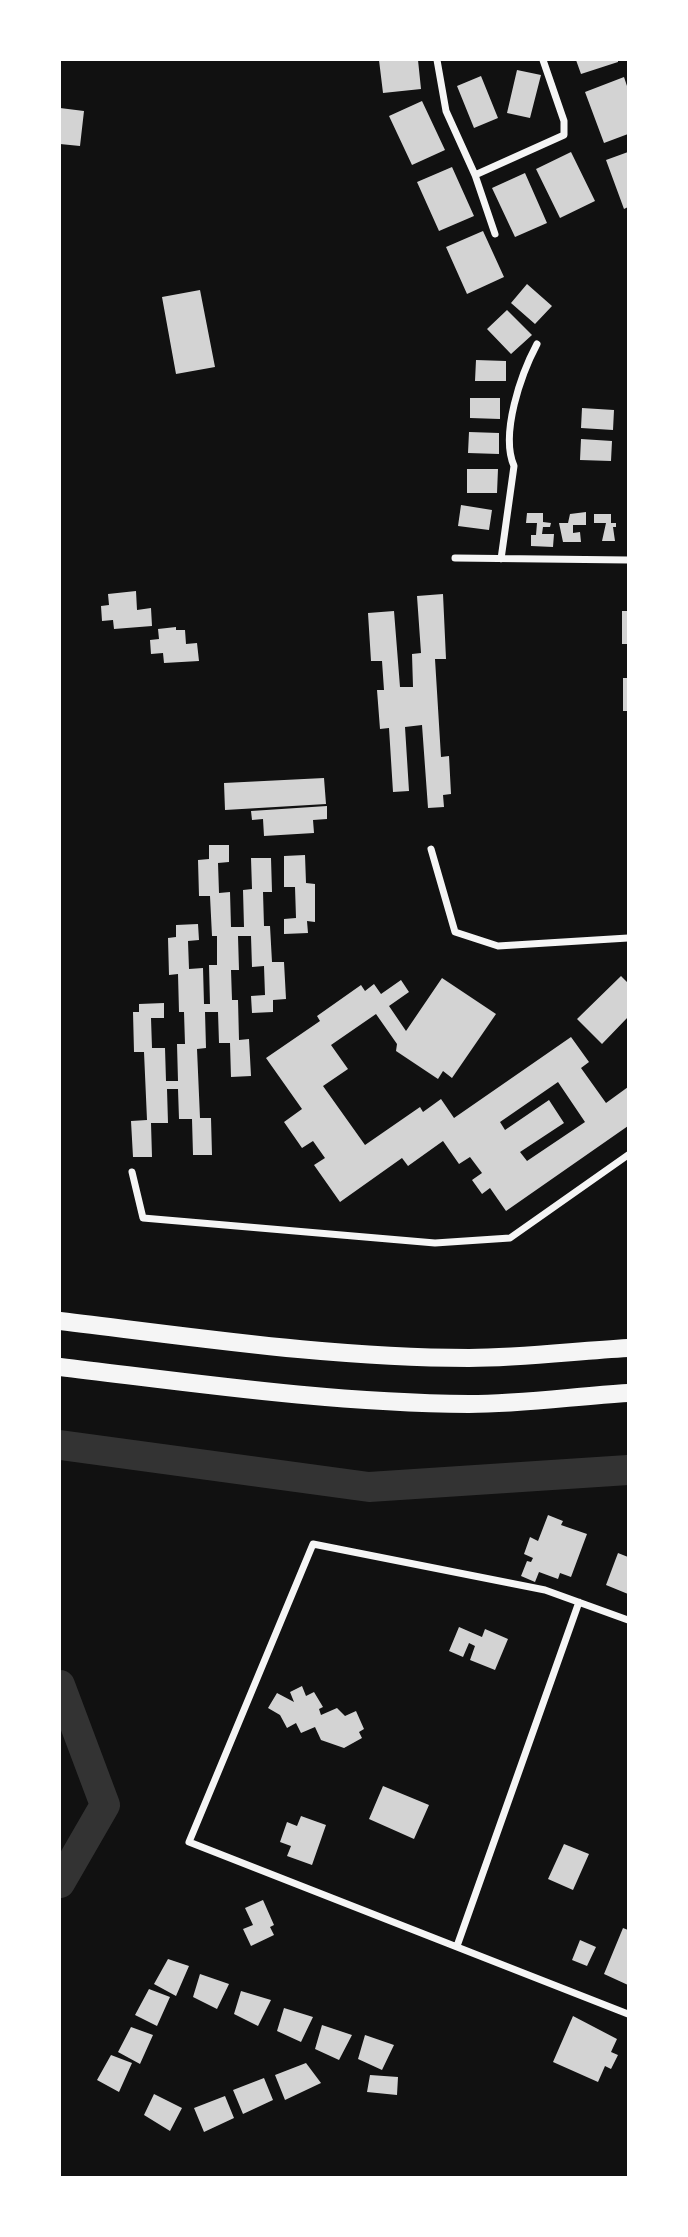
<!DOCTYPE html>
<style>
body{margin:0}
#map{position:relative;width:688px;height:2237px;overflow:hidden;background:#111;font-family:"Varela Round",sans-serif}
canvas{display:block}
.frame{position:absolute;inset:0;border:61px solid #fff;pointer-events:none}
</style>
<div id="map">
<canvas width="688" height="2237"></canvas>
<div class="frame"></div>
</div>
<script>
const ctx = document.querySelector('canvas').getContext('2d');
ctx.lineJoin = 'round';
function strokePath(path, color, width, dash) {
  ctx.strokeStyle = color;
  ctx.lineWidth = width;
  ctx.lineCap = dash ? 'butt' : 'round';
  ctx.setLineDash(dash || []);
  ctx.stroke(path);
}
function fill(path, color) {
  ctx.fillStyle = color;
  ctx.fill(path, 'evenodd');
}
strokePath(new Path2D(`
 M60 1445 369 1487 628 1470
 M60 1685 105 1805 60 1883`), '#333', 30);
fill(new Path2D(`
 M379 60H418L421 89 383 93Z
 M576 60H618V62L581 74Z
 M517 70 541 75 530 118 507 113Z
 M481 76 498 118 474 128 457 86Z
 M624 77 628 89V134L604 143 585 92Z
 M422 101 445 150 412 165 389 116Z
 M60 108 84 111 80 146 60 144Z
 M571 152 595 201 560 218 536 169Z
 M628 152V207L624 209 606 160Z
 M452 167 474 216 439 231 417 182Z
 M525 173 547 223 515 237 492 188Z
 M483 231 504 277 467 294 446 247Z
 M527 284 552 306 535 324 511 303Z
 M200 290 215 367 176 374 162 297Z
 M507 310 532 335 511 354 487 329Z
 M476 360 506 361V381H475Z
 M470 398H500V419L470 418Z
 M582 408 614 410 613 430 581 428Z
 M469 432 499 433V454L468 453Z
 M581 439 612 441 611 461 580 460Z
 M467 469H498L497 493H467Z
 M461 505 492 510 489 530 458 526Z
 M586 512V525H573V533L580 532 581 542H563L559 523H568L570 514Z
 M527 513H543V522L551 523 550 527H543L542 534H554L553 547 531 546V535H536L537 523H526Z
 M594 514H611V523H616V527H613L615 541H602L606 523H594Z
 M136 591 137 610 151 608 152 626 114 629 113 620 102 621 101 606 109 605 108 594Z
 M443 594 446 659H435L441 757 449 756 451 794 443 795 444 807 428 808 422 725 405 727 409 791 393 792 389 728 380 729 377 690H384L382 661H371L368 613 394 611 400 687H413L412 654 421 653 417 596Z
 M622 611H628V644H622Z
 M176 627V630H185L186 644 197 643 199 661 164 663 163 653 151 654 150 640 159 639 158 629Z
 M623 678H628V711H623Z
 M324 778 326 804 225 810 224 783Z
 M327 806V819L313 820 314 833 264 836 263 819 252 820 251 811Z
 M209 845H229V862L218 863 219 893 230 892 231 927H244L243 890 252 889 251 858H271L272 892H263L264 926H270L272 962H284L286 999 273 1000V1012L252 1013 251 996 265 995 264 966 252 967 251 936H238L239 970H231L232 1000H238L239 1040 249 1039 251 1076 231 1077 230 1043H219L218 1012H205L206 1048 197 1049 200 1118H211L212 1155H193L192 1119H179L178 1089H167L168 1123H151L152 1157H133L131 1121 147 1120 144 1052H134L133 1012H139V1004L164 1003V1018H151L152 1048H165L166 1081H178L177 1044H185L184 1012H179L178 974 169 975 168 938 176 937V925L198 924 199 940 188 941 189 969 203 968 204 1004H210L209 965H217V936H212L210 896H199L198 860 209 859Z
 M305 855 306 883 315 884V922L307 921 308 933 284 934V919L296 918 295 887H284V856Z
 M621 976 628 983V1017L602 1044 577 1019Z
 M442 978 496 1014 452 1078 443 1071 438 1079 396 1051 397 1044 376 1014 331 1045 348 1069 323 1086 365 1145 420 1107 423 1112 441 1099 454 1118 571 1037 589 1062 581 1068 606 1103 628 1087V1126L506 1211 490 1188 482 1194 472 1180 482 1173 470 1157 459 1164 443 1141 408 1166 402 1158 340 1202 314 1165 325 1158 313 1141 302 1148 284 1122 302 1109 266 1058 320 1021 317 1016 361 985 365 991 374 984 381 994 401 980 409 992 389 1006 406 1031ZM558 1082 585 1122 527 1161 520 1152 564 1123 549 1100 505 1130 500 1122Z
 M548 1515 563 1521 561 1525 587 1534 571 1577 560 1573 558 1579 539 1572 535 1582 521 1576 527 1561 531 1562 533 1558 524 1554 530 1537 538 1541Z
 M618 1553 628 1557V1594L606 1585Z
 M459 1627 482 1637 485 1629 508 1639 495 1670 470 1660 475 1646 469 1643 463 1657 449 1651Z
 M302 1686 306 1696 314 1692 323 1707 319 1709 321 1715 337 1708 345 1716 356 1711 364 1729 359 1732 362 1738 344 1748 321 1740 315 1727 301 1733 296 1723 287 1728 280 1715 268 1708 277 1693 294 1702 290 1692Z
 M383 1786 429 1805 414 1839 369 1819Z
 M301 1816 326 1825 312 1865 287 1856 291 1846 280 1842 287 1822 297 1826Z
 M564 1844 589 1854 573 1890 548 1879Z
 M263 1900 274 1925 270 1927 274 1935 251 1946 243 1929 253 1925 245 1908Z
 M623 1928 628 1930V1985L604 1974Z
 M580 1940 596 1947 587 1966 572 1960Z
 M168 1959 189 1966 176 1996 154 1984Z
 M200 1974 229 1984 217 2009 193 1997Z
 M149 1989 170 1997 157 2026 135 2015Z
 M241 1991 271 2000 258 2026 234 2014Z
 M284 2008 313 2017 301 2042 277 2031Z
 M573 2016 617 2039 611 2052 618 2055 611 2069 605 2066 598 2082 553 2062Z
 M322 2025 352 2035 339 2060 315 2049Z
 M131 2027 153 2035 140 2064 118 2052Z
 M365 2035 394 2045 382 2070 358 2059Z
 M111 2055 132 2063 119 2092 97 2080Z
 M306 2063 321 2083 285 2100 275 2075Z
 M370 2075 398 2077 397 2095 367 2092Z
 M264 2078 273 2100 243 2114 233 2090Z
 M154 2094 182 2108 170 2131 144 2115Z
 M225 2096 234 2118 204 2132 194 2108Z`), '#d3d3d3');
strokePath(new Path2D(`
 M437 60 446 111 475 175 495 234
 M475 175 564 135V121L543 60
 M455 558 628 560
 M501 559 514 466C500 434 521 374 537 344
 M431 849 455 932 498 946 628 938
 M132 1172 143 1218 435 1243 510 1238 628 1155
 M628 1620 545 1590 313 1544 189 1842 628 2014
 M457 1946 579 1602`), '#f5f5f5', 7);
strokePath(new Path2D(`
 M60 1321C195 1337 332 1358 469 1358 522 1358 575 1351 628 1348
 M60 1367C195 1383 331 1403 469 1404 522 1404 576 1396 628 1393`), '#f5f5f5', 18);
</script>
